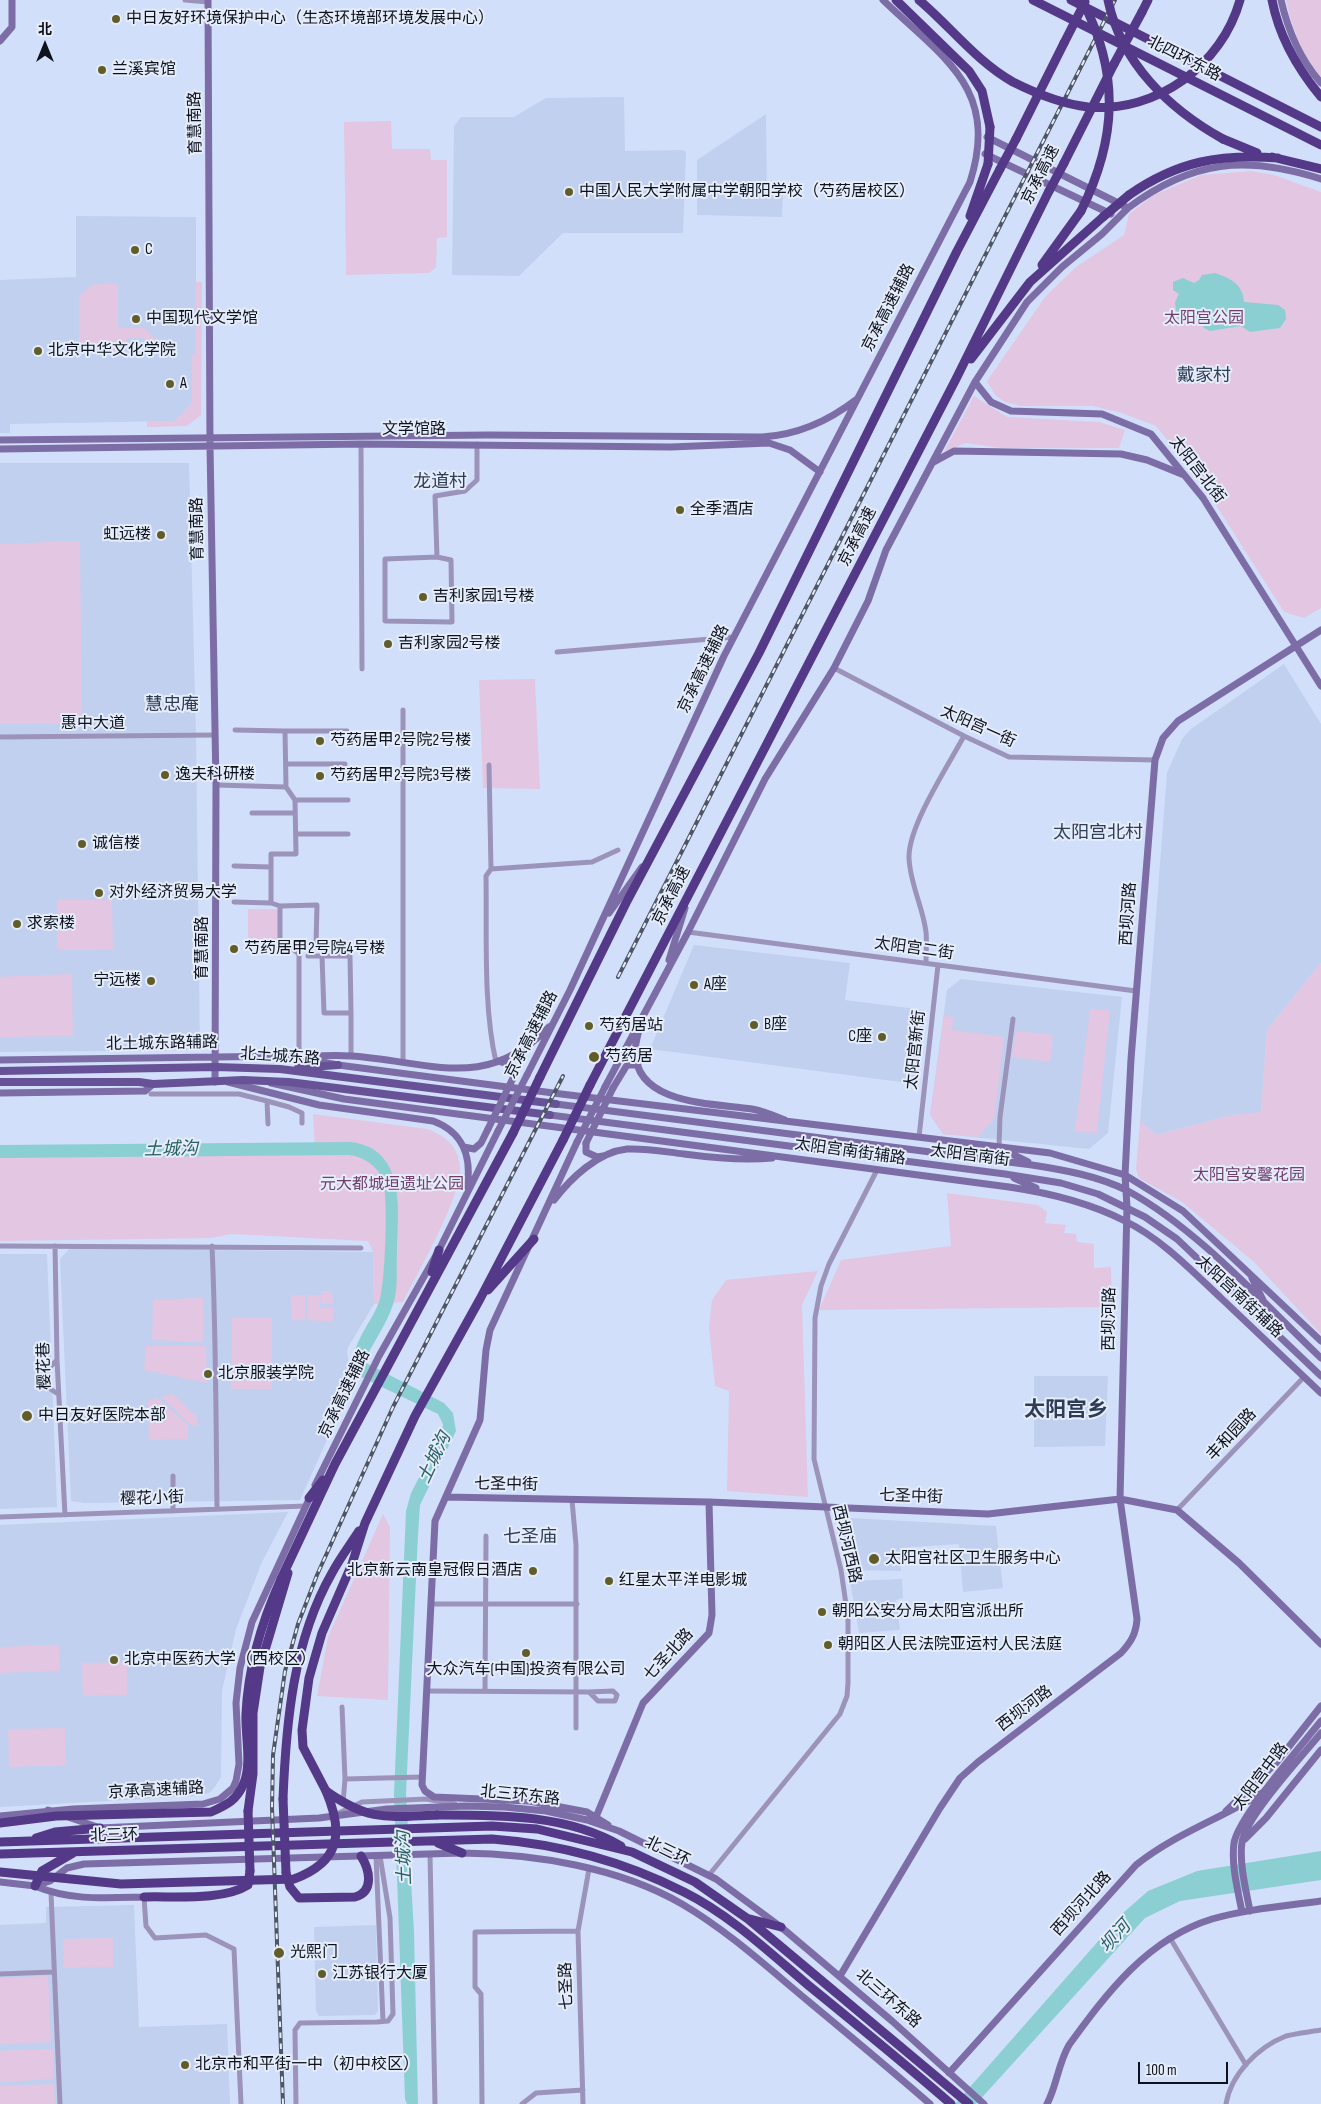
<!DOCTYPE html>
<meta charset="utf-8">
<style>
body{margin:0}
#map{position:relative;width:1321px;height:2104px;overflow:hidden;background:#d2dffa;font-family:"Sofia Sans Condensed","Noto Sans SC",sans-serif}
canvas{display:block}
.north{position:absolute;left:20px;top:20px;width:50px;height:50px;-webkit-text-stroke:4px #e5ecfa;paint-order:stroke;rotate:0deg;font-size:14px;font-weight:700;line-height:20px;text-align:center;color:#0d121d}
.north::after{content:'';display:block;margin:auto;width:18px;height:22px;background:#0d121d;clip-path:polygon(50% 0,100% 100%,50% 72%,0 100%)}
.scale{position:absolute;left:1138px;top:2062px;width:90px;height:22px;box-sizing:border-box;border:2px solid #0d121d;border-top:0;padding-left:6px;font-size:15px;line-height:18px;white-space:nowrap;color:#0d121d;-webkit-text-stroke:4px #e5ecfa;paint-order:stroke}
</style>
<div id="map">
<canvas width="1321" height="2104"></canvas>
<div class="north">北</div>
<div class="scale">100 m</div>
</div>
<script>
const ctx = document.querySelector('canvas').getContext('2d');
ctx.lineJoin = 'round';
function fill(path, color) {
  ctx.fillStyle = color;
  ctx.fill(path, 'evenodd');
}
function strokePath(path, color, width, dash) {
  ctx.strokeStyle = color;
  ctx.lineWidth = width;
  ctx.lineCap = dash ? 'butt' : 'round';
  ctx.setLineDash(dash || []);
  ctx.stroke(path);
}
function write(font, color, halo, rows, align = 'center') {
  ctx.font = font + ' "Sofia Sans Condensed","Noto Sans SC",sans-serif';
  ctx.lineWidth = 4;
  ctx.setLineDash([]);
  ctx.textBaseline = 'middle';
  ctx.strokeStyle = halo;
  ctx.fillStyle = color;
  for (const [text, x, y, turn = 0] of rows) {
    ctx.save();
    ctx.translate(x, y);
    ctx.rotate((+turn || 0) * Math.PI / 180);
    ctx.textAlign = isNaN(turn) ? turn : align;
    if (halo) ctx.strokeText(text, 0, 0);
    ctx.fillText(text, 0, 0);
    ctx.restore();
  }
}
fill(new Path2D(`
 M624 97 625 151 683 150 686 152 683 233H563L519 276 452 275 454 126 461 117H514L546 98Z
 M766 114 767 193 783 194 782 217 697 215V160Z
 M76 216 196 217V355H192V403L175 421 10 424V433H0V280L76 277Z
 M0 463H189L196 735 200 1050 0 1052Z
 M1284 664 1321 724V963L1267 1030 1261 1113 1228 1116 1157 1135 1140 1122 1167 773 1182 739 1191 729Z
 M694 945 850 963 845 1000 924 1010 916 1084 650 1049Z
 M961 979 1122 997 1108 1133 1089 1149 943 1134 930 1115 947 990Z
 M70 1248 373 1252 374 1304 347 1349 349 1368 354 1380 300 1500 84 1503 71 1501 60 1259Z
 M0 1254H47L57 1507 0 1509Z
 M1034 1376H1108L1105 1446 1034 1447Z
 M288 1512 262 1562 236 1629 222 1691 221 1777 214 1788 209 1793 197 1796 0 1807V1525Z
 M850 1518 996 1526 1003 1588 963 1592 959 1544 900 1548 901 1571 851 1570 843 1531Z
 M902 1579 903 1598 896 1600 900 1630 859 1633 850 1581Z
 M134 1905 139 2027 227 2024 230 2104H0V1925L46 1923V1907Z
 M376 1925 378 2011 375 2015 319 2016 316 2011 314 1927Z`), '#c1d0ef');
fill(new Path2D(`
 M1286 0H1321V78C1301 51 1293 32 1286 0Z
 M391 121 392 149H430L431 160H447V237L437 238 436 267 429 273 346 275 344 122Z
 M1251 171 1274 175 1321 192V608L1304 618 1284 612 1200 480 1156 426 1122 413 1093 406H1021L1005 402 995 395 987 381 1045 297 1076 267 1124 235 1129 214 1154 195 1201 175Z
 M196 282H202L201 415 187 426 147 427V421H175L192 403V355L196 354Z
 M118 283V328H144L163 346 162 351H154L143 338H129L118 351 79 352V296L92 285Z
 M974 396 1007 417 1099 422 1125 430 1119 448H1001L966 443 944 452Z
 M80 541 82 724H0V544Z
 M535 679 540 789 483 788 479 680Z
 M112 899 113 949 57 950V900Z
 M248 909H279V944H248Z
 M1321 963V1333H1320L1254 1262 1182 1202 1139 1178 1136 1169 1140 1122 1157 1135 1228 1116 1261 1112 1267 1030Z
 M72 974 73 1036 0 1037V977Z
 M1090 1009 1110 1010 1097 1133 1075 1132Z
 M944 1016 953 1017 952 1030 1004 1037 994 1119 978 1137 943 1134 930 1115Z
 M1016 1031 1053 1035 1050 1062 1012 1057Z
 M313 1114 427 1129C446 1136 458 1146 460 1167 463 1194 417 1274 403 1302L374 1304 373 1252 368 1241 231 1234 212 1238 0 1241V1154L315 1150Z
 M947 1193 1038 1205 1047 1212 1045 1223 1066 1225 1064 1233 1076 1234 1077 1242 1094 1244V1268L1111 1267 1112 1307 819 1310 841 1260 951 1246Z
 M818 1271 802 1305 808 1497 727 1491 729 1391 715 1386 709 1327 712 1300 726 1280Z
 M321 1291H332L333 1304H321L320 1296V1308H333V1322L307 1320V1295H321Z
 M291 1295H305V1320H292Z
 M203 1298V1342L152 1340 153 1300Z
 M232 1318H272V1389H231Z
 M146 1346H206L207 1383 144 1370Z
 M173 1394 197 1417V1425H191L161 1397Z
 M157 1398 188 1425V1439L149 1440 148 1401Z
 M383 1514 390 1527 388 1700 317 1696 328 1637Z
 M59 1645 60 1671 0 1673V1647Z
 M127 1662V1695L83 1696 82 1663Z
 M65 1728 66 1765 9 1767 8 1729Z
 M113 1938V1967L64 1968 63 1939Z
 M48 1976 51 2042 0 2044V1978Z
 M53 2049 54 2079 0 2082V2051Z
 M54 2084 55 2104H0V2086Z`), '#e3c6e1');
fill(new Path2D(`
 M1215 273C1230 278 1243 284 1244 302L1278 305 1285 310 1286 319 1280 328 1250 332 1241 326 1210 331 1204 328 1197 319 1190 320 1177 318 1175 302 1179 294 1173 290V282L1183 278 1194 283 1199 280 1202 275Z
 M351 1142C407 1149 398 1212 397 1252 396 1266 398 1283 395 1297 391 1317 376 1338 367 1356L366 1363 444 1403 453 1413 456 1431 420 1505 418 1535 406 1794 414 1932 418 2104H407L405 2099 394 1794 406 1511 411 1493 442 1433 443 1424 438 1414 359 1376C342 1351 373 1323 380 1299 385 1283 389 1192 382 1178 376 1165 362 1156 349 1155L0 1158V1145Z
 M1321 1851V1880L1180 1901 1145 1918 976 2104H955L1123 1913 1148 1891 1197 1871Z`), '#8ccfd3');
strokePath(new Path2D(`
 M185 0 208 2
 M361 444 362 669
 M437 557 451 560 452 622 385 621V559Z
 M437 557 435 496 465 491 477 480V444
 M557 652 734 637
 M834 668 964 736 1009 757 1155 760
 M403 710V1063
 M285 731H347
 M0 737 215 735
 M286 764H345
 M489 765 491 869
 M216 785 286 787 285 731 235 730
 M286 787 295 800 296 854H271V903L280 906V946L290 947 299 954V1056
 M295 800H348
 M252 813H295
 M296 834H348
 M234 866 271 867
 M234 902 271 903
 M688 932 1136 991
 M280 943 316 944 317 905 280 906
 M308 956H322
 M926 963C926 953 927 942 926 932 923 907 910 884 909 858 908 826 948 766 964 736
 M351 1013 350 956H322L324 1013H351V1056
 M496 1062C483 1006 487 934 486 876L491 869 592 862 618 850
 M151 1094H239L267 1101 268 1124
 M267 1101 289 1107 302 1113V1123
 M919 1137 938 965
 M999 1146 1000 1117 1013 1019
 M0 1246 361 1248
 M55 1246 57 1360 65 1515
 M212 1246C216 1334 216 1421 217 1509
 M57 1360 44 1373 43 1384 58 1394
 M173 1476V1511
 M572 1500 576 1545V1728
 M1177 1510 1304 1377
 M0 1517 306 1506
 M432 1604H577
 M427 1691 589 1692 598 1701H615L617 1695 613 1691 589 1692
 M485 1691 486 1536
 M342 1707 345 1779 343 1803
 M345 1779 422 1777
 M339 1813 362 1802 426 1799 455 1804
 M430 1854 435 2104
 M376 1856 383 2021
 M709 1875 840 1714 847 1696 848 1683V1618L841 1570 814 1459 815 1318 821 1286 829 1264 877 1170
 M51 1893 60 2104
 M144 1897 146 1926 155 1938 206 1935 234 1949 241 2104
 M1170 1938 1246 2065
 M0 1974 53 1972
 M296 2104 295 2030 300 2023 377 2022 388 2021 393 2014 390 1918 380 1856
 M482 2104 481 1994 475 1987V1932L578 1931
 M522 2104 536 2093 583 2090
 M583 2104 578 1931 589 1869
 M1226 2104C1231 2074 1258 2047 1286 2036 1297 2033 1310 2032 1321 2030`), '#9c93ba', 5);
strokePath(new Path2D(`
 M208 0 210 446 216 785 215 1082
 M1281 0C1288 31 1300 59 1321 83
 M0 41 12 27V0
 M987 137 1128 208C1192 160 1246 155 1321 179
 M985 154 1111 214
 M975 382 991 402 1011 411 1102 414 1151 434 1203 498 1321 686
 M0 440 489 435 762 437C798 435 830 420 857 399
 M0 449 361 444 671 447 769 443 790 450 820 472
 M932 463 954 451 1121 454 1147 460 1184 475
 M609 913 642 867
 M669 960 685 908
 M640 1026C638 1034 635 1044 635 1052 637 1106 715 1103 752 1109 763 1111 775 1116 785 1120
 M309 1056C323 1056 337 1055 351 1056 429 1061 485 1093 549 1027
 M0 1060 288 1056 338 1065 561 1094 1050 1153 1125 1175 1183 1211 1321 1341
 M498 1061 511 1065 515 1074
 M527 1075 570 990 724 656 970 182C1000 88 943 58 883 0
 M228 1082 319 1105 433 1121C463 1132 472 1157 467 1187
 M271 1083 344 1099 1009 1187C1050 1193 1088 1202 1125 1221 1162 1239 1192 1271 1222 1299 1255 1330 1288 1362 1321 1393
 M605 1087 688 932 765 779 834 668 868 601 886 550 975 382 1027 302 1062 267 1102 234 1128 208
 M613 1088 627 1065H638
 M0 1093 145 1091 153 1084
 M556 1104 1032 1165C1064 1170 1099 1176 1128 1191 1199 1230 1262 1302 1321 1358
 M550 1115 1005 1174 1061 1183 1098 1194 1145 1217 1177 1239 1321 1376
 M577 1142 490 1330 486 1350 480 1420 435 1521 422 1785 425 1791 434 1797 529 1801 587 1812 608 1825
 M586 1143V1152L597 1157 603 1156
 M464 1147 474 1149 481 1143 488 1129
 M1002 1149 1028 1162
 M1014 1178 1036 1188
 M554 1200C571 1178 598 1152 627 1149 646 1148 666 1152 684 1154 714 1158 743 1161 772 1158
 M1252 1278 1263 1300
 M315 1485 379 1356 439 1250 498 1131
 M446 1497 709 1502 988 1514 1120 1499 1177 1510 1239 1563 1321 1644
 M48 1810 100 1828 319 1818 387 1809 466 1806 504 1807 546 1811 587 1820 619 1831 716 1879 781 1927 892 2021 984 2104
 M1226 1811 1276 1763 1321 1706
 M0 1816 73 1809 203 1804 220 1799 233 1788 236 1781 239 1764 236 1703 240 1668 252 1622 311 1495
 M596 1817 643 1703 709 1633 712 1615 709 1502
 M1245 1839 1266 1818 1321 1750
 M0 1882 35 1886 50 1881 67 1868 84 1864 462 1853C535 1854 618 1867 682 1904 728 1931 767 1967 808 2001 849 2035 890 2069 930 2104
 M35 1886C71 1901 106 1898 144 1897
 M1250 1911C1246 1890 1239 1863 1242 1842 1246 1817 1303 1755 1321 1733
 M1242 1912C1238 1891 1231 1865 1234 1843 1238 1817 1302 1745 1321 1721
 M840 1976 940 1808 960 1778 978 1762 1121 1653C1131 1642 1136 1634 1137 1619L1120 1499 1127 1207 1125 1175 1131 1059 1155 760 1163 738 1178 721 1321 630
 M949 2073 1136 1865C1176 1833 1223 1818 1265 1791
 M1047 2104C1057 2085 1058 2064 1069 2045 1107 1993 1147 1939 1212 1919 1247 1909 1285 1906 1321 1901`), '#7d6da6', 7);
strokePath(new Path2D(`
 M298 1068 338 1065
 M0 1071 216 1067 280 1069 556 1104
 M0 1082H139L153 1084 243 1080 289 1082 550 1115`), '#675297', 8);
strokePath(new Path2D(`
 M896 0 969 71 982 91 990 127
 M1033 0 1321 145
 M1071 0 1321 127
 M1272 0C1279 37 1297 68 1321 97
 M1142 12 1148 0
 M1016 139 1064 43
 M1223 139 1257 153
 M1272 157 1321 169
 M1064 163 1114 64
 M1129 195C1178 161 1219 154 1278 158
 M970 216 988 164
 M1042 265 1081 211
 M971 359 1030 282 1103 217
 M540 1077 626 903 759 653 957 251 1000 169
 M590 1085 956 379 1049 191
 M432 1272 439 1250
 M488 1290 534 1239
 M309 1498 323 1480
 M281 1579 335 1464 513 1133
 M326 1791 303 1747 302 1730 309 1678 322 1633 352 1564 365 1523 415 1416 480 1299 563 1140
 M283 1799C286 1723 293 1641 332 1573 340 1558 350 1545 359 1531
 M248 1811 253 1774V1713L260 1667 288 1573
 M437 1815C499 1815 567 1814 621 1846
 M36 1838 55 1832 100 1828
 M0 1842 492 1826 537 1829 632 1852 695 1882 748 1919 969 2104
 M438 1843 462 1853
 M0 1854 492 1839C559 1844 625 1862 684 1892 730 1915 769 1952 808 1985 856 2024 904 2063 951 2104
 M286 1873 290 1887 299 1898 355 1897C374 1892 370 1870 361 1856
 M35 1886 42 1871 73 1853
 M144 1897C173 1896 223 1901 248 1885L250 1871
 M750 1919 781 1927`), '#543989', 9);
const rail = new Path2D(`
 M618 977 1115 0
 M283 2104 272 1808 273 1755 285 1671 298 1624 317 1575 393 1407 563 1076`);
strokePath(rail, '#4e5666', 4);
strokePath(rail, '#e5ecfa', 2, [5.5]);
strokePath(new Path2D(`
 M488 1129 515 1074
 M498 1131 527 1075
 M577 1142 605 1087
 M586 1143 613 1088`), '#7d6da6', 7);
strokePath(new Path2D(`
 M919 0C950 26 977 62 1013 82 1037 94 1062 104 1088 107 1157 113 1222 65 1240 0
 M1108 0C1121 63 1169 109 1223 139
 M1064 43 1085 2
 M1114 64 1142 12
 M988 164 990 127
 M1000 169 1016 139
 M1049 191 1064 163
 M1081 211C1117 139 1120 73 1082 0
 M1103 217 1129 195
 M513 1133 540 1077
 M563 1140 590 1085
 M326 1791C370 1822 387 1817 437 1815
 M283 1799 286 1872
 M248 1811 250 1871
 M0 1823 56 1816 211 1812C227 1805 237 1800 244 1783 252 1763 245 1735 246 1714 248 1667 262 1621 281 1579
 M0 1872 121 1884 294 1879C340 1862 344 1833 326 1791`), '#543989', 9);
for (const [x, y, r, color] of [
 [116,19,5,"#615d29"],
 [102,70,5,"#615d29"],
 [569,192,5,"#615d29"],
 [135,250,5,"#615d29"],
 [136,319,5,"#615d29"],
 [38,351,5,"#615d29"],
 [170,384,5,"#615d29"],
 [680,510,5,"#615d29"],
 [161,535,5,"#615d29"],
 [423,597,5,"#615d29"],
 [388,644,5,"#615d29"],
 [320,741,5,"#615d29"],
 [165,775,5,"#615d29"],
 [320,776,5,"#615d29"],
 [82,844,5,"#615d29"],
 [99,893,5,"#615d29"],
 [17,924,5,"#615d29"],
 [234,949,5,"#615d29"],
 [151,981,5,"#615d29"],
 [694,985,5,"#615d29"],
 [754,1025,5,"#615d29"],
 [589,1026,5,"#615d29"],
 [882,1037,5,"#615d29"],
 [594,1057,6,"#615d29"],
 [208,1374,5,"#615d29"],
 [27,1416,6,"#615d29"],
 [874,1559,6,"#615d29"],
 [533,1571,5,"#615d29"],
 [609,1581,5,"#615d29"],
 [822,1612,5,"#615d29"],
 [828,1645,5,"#615d29"],
 [526,1653,5,"#615d29"],
 [114,1660,5,"#615d29"],
 [279,1953,6,"#615d29"],
 [322,1974,5,"#615d29"],
 [185,2065,5,"#615d29"]
]) {
  const dot = new Path2D();
  dot.arc(x, y, r, 0, 2 * Math.PI);
  ctx.fillStyle = color;
  ctx.fill(dot);
  strokePath(dot, '#e5ecfa', 2);
}
write('16px', '#0d121d', '#e5ecfa', [
 ["中日友好环境保护中心（生态环境部环境发展中心）",126,19],
 ["兰溪宾馆",112,70],
 ["中国人民大学附属中学朝阳学校（芍药居校区）",579,192],
 ["C",145,250],
 ["中国现代文学馆",146,319],
 ["北京中华文化学院",48,351],
 ["A",180,384],
 ["全季酒店",690,510],
 ["虹远楼",151,535,"right"],
 ["吉利家园1号楼",433,597],
 ["吉利家园2号楼",398,644],
 ["芍药居甲2号院2号楼",330,741],
 ["逸夫科研楼",175,775],
 ["芍药居甲2号院3号楼",330,776],
 ["诚信楼",92,844],
 ["对外经济贸易大学",109,893],
 ["求索楼",27,924],
 ["芍药居甲2号院4号楼",244,949],
 ["宁远楼",141,981,"right"],
 ["A座",704,985],
 ["B座",764,1025],
 ["芍药居站",599,1026],
 ["C座",872,1037,"right"],
 ["芍药居",605,1057],
 ["北京服装学院",218,1374],
 ["中日友好医院本部",38,1416],
 ["太阳宫社区卫生服务中心",885,1559],
 ["北京新云南皇冠假日酒店",523,1571,"right"],
 ["红星太平洋电影城",619,1581],
 ["朝阳公安分局太阳宫派出所",832,1612],
 ["朝阳区人民法院亚运村人民法庭",838,1645],
 ["北京中医药大学（西校区）",124,1660],
 ["大众汽车(中国)投资有限公司",526,1670,"center"],
 ["光熙门",290,1953],
 ["江苏银行大厦",332,1974],
 ["北京市和平街一中（初中校区）",195,2065]
], 'left');
write('16px', '#0d121d', '#e5ecfa', [
 ["北四环东路",1184,59,27],
 ["育慧南路",196,123,-91],
 ["京承高速",1041,175,-63],
 ["京承高速辅路",889,308,-63],
 ["文学馆路",414,430],
 ["太阳宫北街",1197,470,52],
 ["育慧南路",198,529,-91],
 ["京承高速",858,537,-63],
 ["京承高速辅路",704,669,-64],
 ["惠中大道",93,724],
 ["太阳宫一街",978,727,24],
 ["京承高速",672,896,-63],
 ["西坝河路",1129,914,-86],
 ["育慧南路",203,948,-90],
 ["太阳宫二街",914,949,8],
 ["京承高速辅路",532,1035,-63],
 ["北土城东路辅路",162,1044,-1],
 ["太阳宫新街",916,1050,-84],
 ["北土城东路",280,1057,4],
 ["太阳宫南街辅路",850,1152,8],
 ["太阳宫南街",970,1156,7],
 ["太阳宫南街辅路",1239,1297,43],
 ["西坝河路",1110,1319,-89],
 ["樱花巷",45,1366,-92],
 ["京承高速辅路",345,1394,-64],
 ["丰和园路",1232,1435,-47],
 ["七圣中街",506,1485,1],
 ["七圣中街",911,1497,2],
 ["樱花小街",152,1499,-2],
 ["西坝河西路",846,1544,77],
 ["七圣北路",669,1655,-47],
 ["西坝河路",1025,1709,-37],
 ["太阳宫中路",1261,1777,-53],
 ["京承高速辅路",156,1791,-3],
 ["北三环东路",520,1796,6],
 ["北三环",114,1836,-2],
 ["北三环",667,1852,26],
 ["西坝河北路",1082,1904,-48],
 ["七圣路",567,1986,-92],
 ["北三环东路",888,1999,41]
]);
write('16px', '#703e6e', '#e5ecfa', [
 ["太阳宫公园",1204,319],
 ["太阳宫安馨花园",1249,1176],
 ["元大都城垣遗址公园",392,1185]
]);
write('18px', '#2f3c56', '#e5ecfa', [
 ["戴家村",1204,376],
 ["龙道村",440,482],
 ["慧忠庵",172,705],
 ["太阳宫北村",1098,833],
 ["七圣庙",530,1537]
]);
write('italic 18px', '#286063', '#e5ecfa', [
 ["土城沟",171,1150,-1],
 ["土城沟",435,1458,-65],
 ["土城沟",405,1858,-92],
 ["坝河",1116,1937,-48]
]);
write('bold 21px', '#2f3c56', '#e5ecfa', [
 ["太阳宫乡",1066,1411]
]);
</script>
